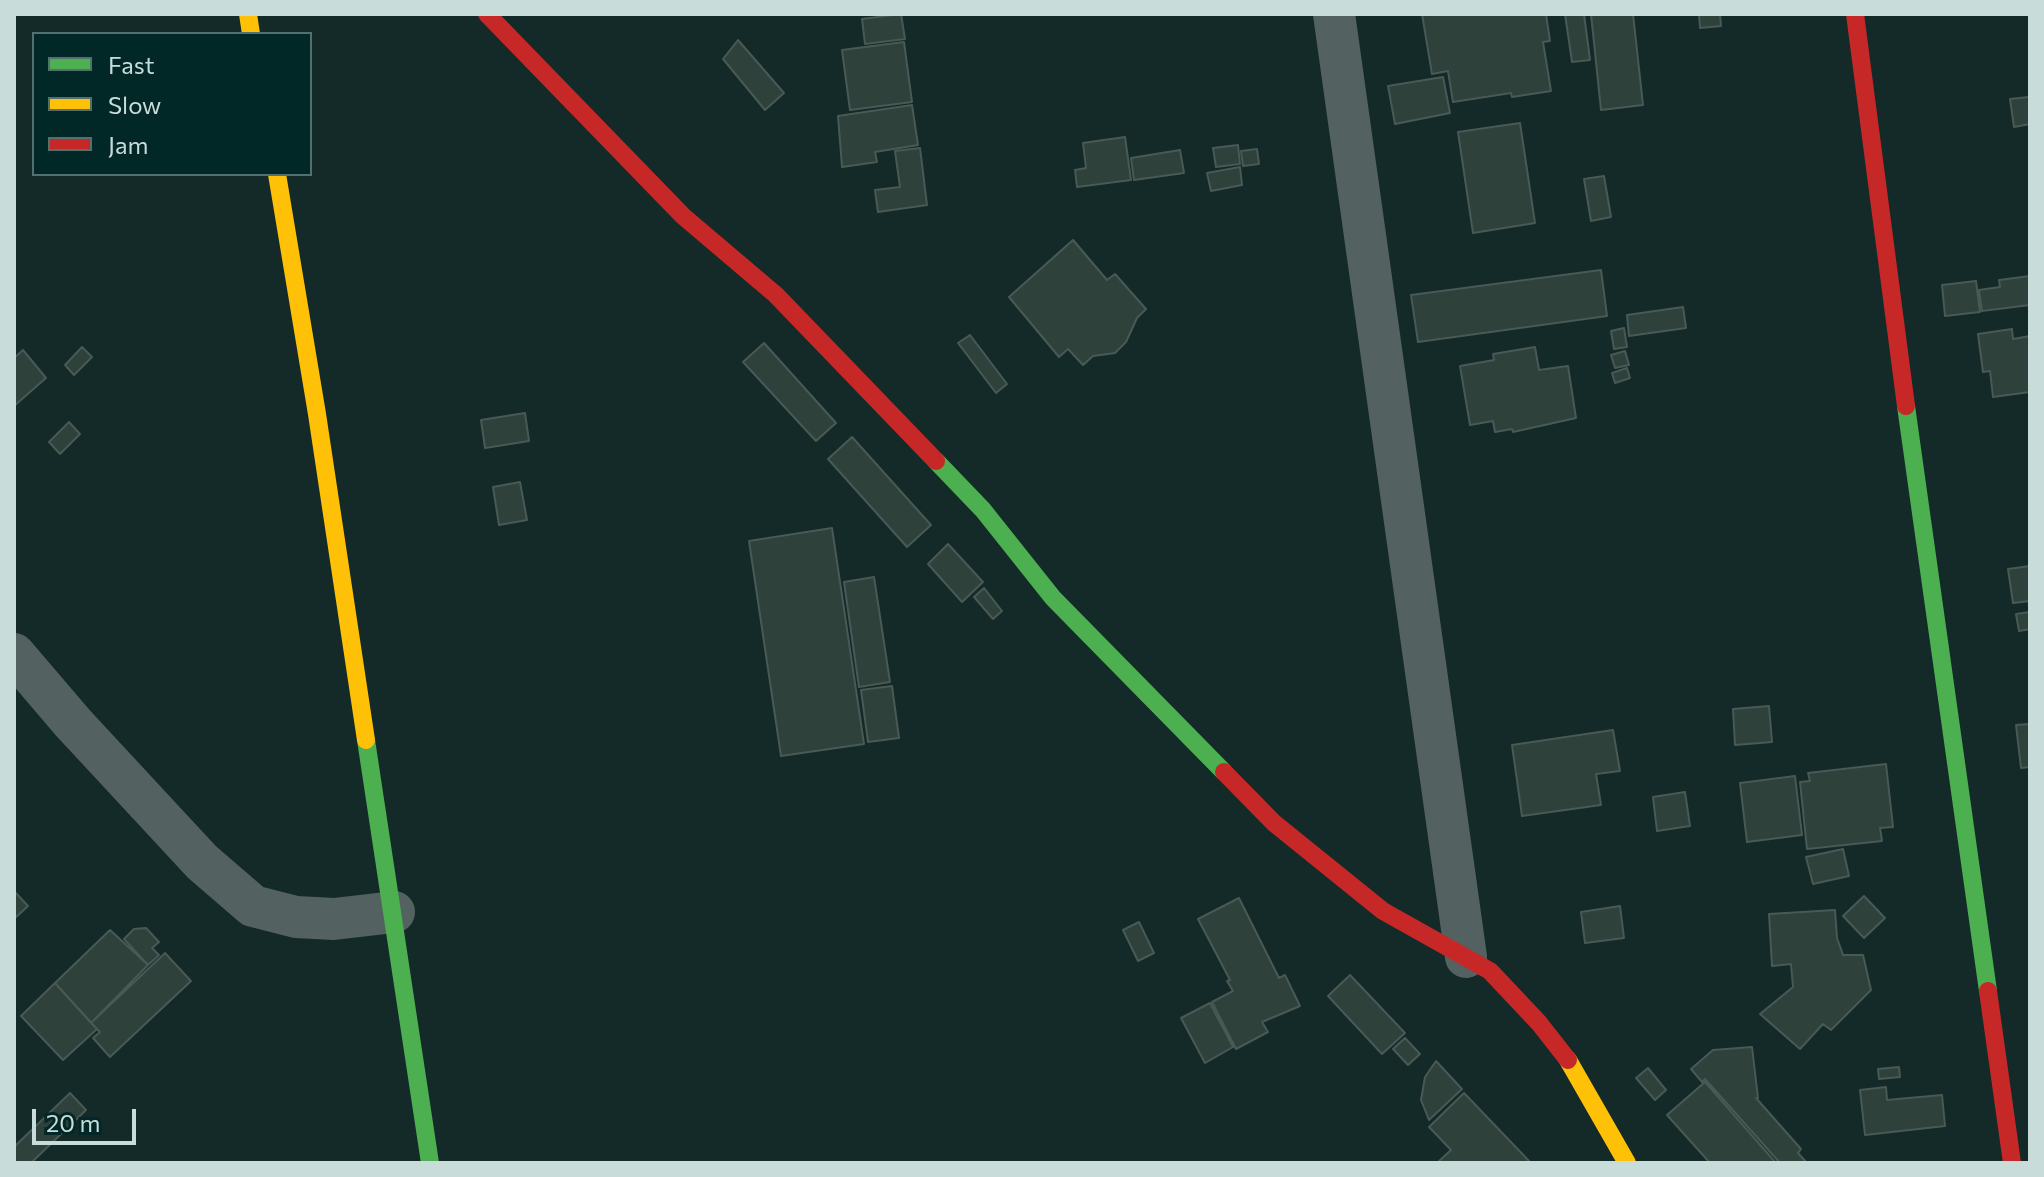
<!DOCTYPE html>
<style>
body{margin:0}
#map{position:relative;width:2044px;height:1177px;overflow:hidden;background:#142a28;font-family:Commissioner,sans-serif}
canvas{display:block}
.frame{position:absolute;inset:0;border:16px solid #c8dcda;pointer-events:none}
.legend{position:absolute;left:32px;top:32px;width:280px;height:144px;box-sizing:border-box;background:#012826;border:2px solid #51706e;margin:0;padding:10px 14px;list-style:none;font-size:24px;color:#c8dcda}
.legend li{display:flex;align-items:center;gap:16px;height:40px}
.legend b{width:40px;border:2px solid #51706e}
.scale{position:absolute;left:32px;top:1109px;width:104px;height:36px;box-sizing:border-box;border:4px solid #c8dcda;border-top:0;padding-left:10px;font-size:24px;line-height:28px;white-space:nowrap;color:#c8dcda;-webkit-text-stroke:6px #012826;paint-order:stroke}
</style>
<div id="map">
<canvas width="2044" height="1177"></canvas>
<div class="frame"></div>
<ul class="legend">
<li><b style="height:10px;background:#4caf50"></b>Fast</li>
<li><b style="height:10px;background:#ffc107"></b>Slow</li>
<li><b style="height:10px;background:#c62828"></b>Jam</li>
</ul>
<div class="scale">20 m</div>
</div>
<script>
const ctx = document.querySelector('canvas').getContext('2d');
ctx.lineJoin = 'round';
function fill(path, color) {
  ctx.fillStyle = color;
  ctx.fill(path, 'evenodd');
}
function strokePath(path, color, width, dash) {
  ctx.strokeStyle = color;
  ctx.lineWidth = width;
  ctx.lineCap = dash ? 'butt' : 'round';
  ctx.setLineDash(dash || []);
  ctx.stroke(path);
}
const building = new Path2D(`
 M901 14 905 39 865 44 862 19Z
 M1422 14H1546L1550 41 1543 42 1551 91 1512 97 1511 93 1453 102 1448 71 1432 74Z
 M1565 14H1584L1590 60 1572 62Z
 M1591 14H1633L1643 105 1601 110Z
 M1699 14H1720L1721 26 1700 28Z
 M738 40 784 93 765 110 723 59Z
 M904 42 912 102 850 110 842 50Z
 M1443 77 1450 113 1395 124 1388 86Z
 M2029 97 2030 124 2014 127 2010 99Z
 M912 105 918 145 875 152 877 162 842 167 838 116Z
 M1520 123 1535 223 1473 233 1458 132Z
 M1125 137 1131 180 1077 187 1075 170 1086 168 1083 143Z
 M1238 145 1240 164 1216 167 1213 148Z
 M920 148 927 205 878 212 875 190 900 187 895 151Z
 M1257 149 1259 164 1243 166 1241 151Z
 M1180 150 1184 173 1134 180 1131 158Z
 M1240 167 1242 185 1211 191 1207 173Z
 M1604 176 1611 217 1591 221 1584 179Z
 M1073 240 1107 280 1115 274 1146 309 1137 318 1126 342 1115 353 1093 356 1083 365 1068 349 1059 357 1009 297Z
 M1601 270 1607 316 1418 342 1411 295Z
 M2030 276V305L1982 311 1979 290 2000 287 1999 280Z
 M1976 281 1980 312 1945 316 1942 285Z
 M1683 307 1686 328 1629 336 1627 315Z
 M1624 328 1627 347 1614 349 1611 331Z
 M2012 329 2013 339 2030 336V392L1993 397 1990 371 1983 372 1978 334Z
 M970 335 1007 384 996 393 958 343Z
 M764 343 836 423 816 441 743 362Z
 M82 347 92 357 74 375 65 365Z
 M1535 347 1539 370 1568 366 1576 418 1513 432 1512 429 1495 432 1493 421 1470 425 1460 366 1494 360 1493 354Z
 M23 350 46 378 14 406V358Z
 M1625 351 1629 365 1615 368 1611 355Z
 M1627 368 1630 378 1615 383 1612 373Z
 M525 413 529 441 485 448 481 420Z
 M69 422 80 434 60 454 49 442Z
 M852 437 931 525 907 547 828 459Z
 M520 482 527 520 499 525 493 487Z
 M832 528 864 744 781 756 749 541Z
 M948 544 983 582 962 602 928 564Z
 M2030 566V601L2013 603 2008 569Z
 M874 577 890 682 859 687 844 582Z
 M984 588 1002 611 993 619 974 597Z
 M2030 612V629L2019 631 2016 614Z
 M892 686 899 738 868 742 861 690Z
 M1769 706 1772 742 1735 745 1733 709Z
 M2030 724V767L2021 768 2016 725Z
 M1613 730 1620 771 1596 774 1601 805 1522 816 1512 745Z
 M1886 764 1893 827 1880 828 1882 841 1807 849 1800 782 1810 781 1808 773Z
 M1795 776 1802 835 1747 842 1740 783Z
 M1685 792 1690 826 1657 831 1653 797Z
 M1843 849 1849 876 1813 884 1806 857Z
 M14 891 28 906 14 919Z
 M1864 896 1885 918 1864 938 1843 916Z
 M1239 898 1279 978 1285 975 1300 1006 1262 1022 1268 1032 1236 1049 1212 1002 1233 991 1227 981 1230 980 1198 919Z
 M1620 906 1624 938 1585 943 1581 912Z
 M1835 910 1837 938 1843 955H1863L1871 990 1831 1030 1823 1024 1800 1049 1760 1014 1793 987 1791 964 1772 966 1769 914Z
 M1139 922 1154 953 1138 961 1123 930Z
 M146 928 159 942 152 948 159 955 148 965 124 939 134 929Z
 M110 930 148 965 91 1023 55 983Z
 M165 953 191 981 110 1057 93 1038 100 1032 91 1023Z
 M1350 975 1405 1033 1382 1054 1328 996Z
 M55 983 97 1029 63 1060 21 1016Z
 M1210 1003 1233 1047 1205 1063 1181 1018Z
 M1405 1038 1420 1054 1408 1065 1393 1049Z
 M1752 1047 1758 1098H1756L1801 1149 1798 1153 1807 1163H1780L1705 1079 1702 1082 1691 1069 1713 1050Z
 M1436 1061 1462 1089 1429 1120 1421 1100 1425 1077Z
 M1899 1067 1900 1077 1879 1079 1878 1069Z
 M1648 1068 1666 1090 1655 1100 1636 1078Z
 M1705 1082 1776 1163H1710L1667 1115Z
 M1886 1087 1887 1100 1942 1095 1945 1126 1865 1135 1860 1090Z
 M70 1093 86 1110 31 1163H14V1147Z
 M1464 1093 1531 1163H1437L1451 1150 1429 1127Z`);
fill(building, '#2e413b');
strokePath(building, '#495955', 2);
strokePath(new Path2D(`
 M1334 14 1466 957
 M14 654 73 723 202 862 253 906 296 917 334 919 394 912`), '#536261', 42);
strokePath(new Path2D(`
 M1906 406 1988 991
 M936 461 983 510 1053 598 1224 772
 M366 740 430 1163`), '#4caf50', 18);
strokePath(new Path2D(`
 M248 14 251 34
 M277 174 317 414 366 740
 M1568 1060 1627 1163`), '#ffc107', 18);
strokePath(new Path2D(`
 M487 14 683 216 776 295 936 461
 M1855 14 1906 406
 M1224 772 1274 823 1383 911 1490 971 1539 1023 1568 1060
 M1988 991 2012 1163`), '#c62828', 18);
</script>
